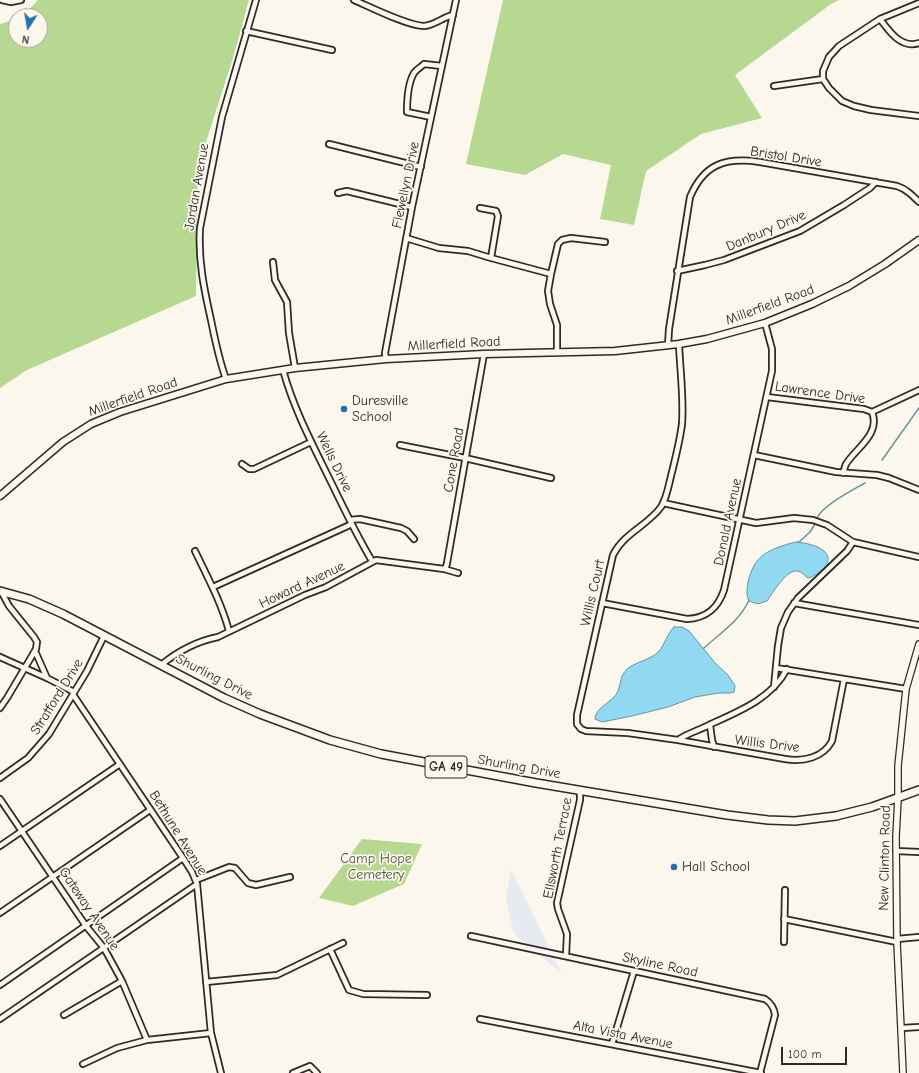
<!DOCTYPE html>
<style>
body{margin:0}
#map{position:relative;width:919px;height:1073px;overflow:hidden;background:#fbf7ec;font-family:"Comic Neue",sans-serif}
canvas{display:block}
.north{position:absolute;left:8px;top:8px;width:40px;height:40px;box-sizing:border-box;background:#fbf7ec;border:1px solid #a8a59f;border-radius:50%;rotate:191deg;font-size:11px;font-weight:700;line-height:16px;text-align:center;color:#2b2b2b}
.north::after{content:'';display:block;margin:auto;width:14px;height:18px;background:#1f6fb2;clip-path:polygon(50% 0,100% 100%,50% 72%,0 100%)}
.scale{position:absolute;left:781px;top:1047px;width:66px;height:18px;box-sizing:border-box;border:2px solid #2b2b2b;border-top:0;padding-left:5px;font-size:12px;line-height:14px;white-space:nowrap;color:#2b2b2b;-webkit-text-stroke:3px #fbf7ec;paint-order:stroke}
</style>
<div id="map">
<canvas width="919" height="1073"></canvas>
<div class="north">N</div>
<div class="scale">100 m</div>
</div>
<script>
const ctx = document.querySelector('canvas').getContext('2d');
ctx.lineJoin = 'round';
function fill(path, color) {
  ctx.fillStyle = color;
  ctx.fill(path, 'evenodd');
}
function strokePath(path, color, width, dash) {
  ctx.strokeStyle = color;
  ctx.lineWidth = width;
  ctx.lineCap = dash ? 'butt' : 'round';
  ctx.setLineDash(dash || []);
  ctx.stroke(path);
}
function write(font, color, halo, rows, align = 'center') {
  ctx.font = font + ' "Comic Neue",sans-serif';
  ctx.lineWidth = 3.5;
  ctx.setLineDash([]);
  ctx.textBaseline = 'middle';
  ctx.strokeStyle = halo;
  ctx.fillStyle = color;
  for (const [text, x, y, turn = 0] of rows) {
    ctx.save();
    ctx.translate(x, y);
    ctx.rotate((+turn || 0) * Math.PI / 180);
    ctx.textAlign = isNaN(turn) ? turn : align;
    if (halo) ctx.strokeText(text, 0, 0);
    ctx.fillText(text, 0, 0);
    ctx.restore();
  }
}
fill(new Path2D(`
 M511 869 553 956 562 974 514 934 506 899Z`), '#e7eaf0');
fill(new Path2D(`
 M38 0H249L233 58 198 167 196 296 27 370 0 388V24L16 19V40H40V16H23Z
 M503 0H839L831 4 735 75 762 118 701 134 646 171 634 225 600 219 611 165 563 154 525 175 466 164Z
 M362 839 422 844 404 884 353 906 319 898Z`), '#b7d891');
const water = new Path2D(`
 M797 542C805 543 817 545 824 551 836 562 819 575 808 578 805 576 802 572 798 571 786 569 773 593 767 601L758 604 749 601C746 595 747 589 748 582 753 562 760 554 779 547 785 545 790 543 797 542Z
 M674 627H682L689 631 716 664 728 675 735 686 734 692 729 693H719L695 697 668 707 632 716 602 722 595 719C595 707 614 702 618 691 621 683 620 676 627 669 637 661 651 660 659 651 665 644 667 634 674 627Z`);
fill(water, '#90d9f1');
strokePath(water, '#6893a2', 1);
strokePath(new Path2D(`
 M882 460 919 408
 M817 518C823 505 853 490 865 483
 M799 542 810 532 815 524
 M704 648C720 633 740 621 749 600`), '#6893a2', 1.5);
const minor = new Path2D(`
 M2 0 11 2 21 0
 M354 0C370 7 408 26 424 26 435 25 443 17 453 15
 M919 3 880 19 839 46 829 57 823 71V79L829 88 842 101 854 106 871 110 919 116
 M880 19C889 31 901 49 919 43
 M246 31 332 50
 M774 86 823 79
 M431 117 407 112C407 101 408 83 414 73 416 70 421 67 424 64L442 66
 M329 144 421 167
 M338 193 347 191 412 207
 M480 208 496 211 498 216 491 258
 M406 238 439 248 468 251 491 258 551 274
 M273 262 275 280 287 302 289 333 295 368
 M677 271 705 265 724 260 800 231 844 205 870 188 876 182
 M679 344C680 370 684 398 682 424 680 440 676 456 672 472 669 483 667 498 661 507 647 526 624 533 613 555L577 715V724L581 729 586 731 628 733 678 740C688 733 700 730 711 724 740 711 772 698 787 669
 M668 345 669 329 690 197C704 164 725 157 760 162L897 186C906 189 912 195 919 202
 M557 352V325L550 304 548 291 551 274 558 244 562 240 571 238 605 242
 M386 359 385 353 412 207 456 0
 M283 370C294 410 313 445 331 482 344 509 357 536 372 561
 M226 379C219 360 215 340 211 320 204 289 198 260 200 228L222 117 256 0
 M767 397 864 409 872 412C881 434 856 448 846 464 845 466 844 470 843 473
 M872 412 919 390
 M400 445 465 458 551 478
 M754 455 836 472 877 475 889 478 919 490
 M242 464 249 469H254L311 442
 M663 503 756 523 794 518 813 520 827 525 853 542 919 557
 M350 520 360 519 401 528 407 531 414 539
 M195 551C208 578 221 602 229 631
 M444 569 446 567 447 563 484 354
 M213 587 352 524
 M602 603 687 619C707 618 718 608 724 590L772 371V349L765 323
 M794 603 919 625
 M35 651 47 678 74 692
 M0 657 47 678
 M161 665C177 652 198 641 218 637L305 595 326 587 376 560 444 569 458 573
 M776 668 906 689
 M774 687 778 646 781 628 788 612 798 598 847 551 853 542
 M74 696 183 858 192 872 197 884 211 1033 221 1073
 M0 708 7 698 36 649 37 642 34 637 9 606 1 591
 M710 725 712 740 714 747
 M678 740 785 759C803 762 823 758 832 741L844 679
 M0 778 28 758 49 734 87 671 104 636
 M0 799 86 926 104 948 122 981 147 1040
 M0 846 120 764
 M896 851 919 852
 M196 880 229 867 235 868 248 883 256 885 290 877
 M0 913 150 810
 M784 919 897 942
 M471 936 765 999C771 1003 774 1007 775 1015L760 1073
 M897 939 919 937
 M784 942 785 890
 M330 949 349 990 363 994 427 995
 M566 956 567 934 558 909 557 903 580 800V791
 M206 982 277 975 343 943
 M0 985 183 858
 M64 1015 122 981
 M0 1019 197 884
 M480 1019 761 1073
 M902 1028 919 1027
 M612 1044 634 971
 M83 1064 117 1048 147 1040 211 1033
 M293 1073 310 1066 317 1073`);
const tertiary = new Path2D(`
 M903 1073 897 942 896 837 898 798V766L906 689 919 644`);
const secondary = new Path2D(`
 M0 496 63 442 91 424 120 412 226 379 295 368 386 359 484 354 615 351 679 344 707 339 765 323 812 304 849 286 885 264 919 240`);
const primary = new Path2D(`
 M0 591 29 599 63 614 224 698 260 714 330 740 381 754 536 783 727 815 768 820 795 821 836 816 872 807 919 790`);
strokePath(minor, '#2b2b2b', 8);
strokePath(tertiary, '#2b2b2b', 8);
strokePath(secondary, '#2b2b2b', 9);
strokePath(primary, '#2b2b2b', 10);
strokePath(minor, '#fbf7ec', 4.5);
strokePath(tertiary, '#fbf7ec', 5.5);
strokePath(secondary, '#fbf7ec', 6);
strokePath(primary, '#fbf7ec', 7);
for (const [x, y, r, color] of [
 [344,409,4,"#1f6fb2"],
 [674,867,4,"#1f6fb2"]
]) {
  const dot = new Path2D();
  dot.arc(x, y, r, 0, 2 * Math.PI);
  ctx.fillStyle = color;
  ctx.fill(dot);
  strokePath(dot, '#fbf7ec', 1.5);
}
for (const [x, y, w] of [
 [446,767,42]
]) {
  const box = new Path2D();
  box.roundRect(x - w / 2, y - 11, w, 22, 3);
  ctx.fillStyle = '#fbf7ec';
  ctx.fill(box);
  strokePath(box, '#2b2b2b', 1);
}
write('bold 13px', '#2b2b2b', null, [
 ["GA 49",446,767]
]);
write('14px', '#2b2b2b', '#fbf7ec', [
 ["Bristol Drive",786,157,9],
 ["Flewellyn Drive",406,185,-78],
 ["Jordan Avenue",197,187,-80],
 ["Danbury Drive",766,231,-23],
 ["Millerfield Road",770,305,-20],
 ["Millerfield Road",454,344,-3],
 ["Lawrence Drive",820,393,8],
 ["Millerfield Road",133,397,-19],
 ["Cone Road",454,460,-80],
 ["Wells Drive",334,462,64],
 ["Donald Avenue",728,522,-78],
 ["Howard Avenue",302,585,-25],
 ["Willis Court",593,593,-77],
 ["Shurling Drive",214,677,27],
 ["Stratford Drive",57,697,-58],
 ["Willis Drive",767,744,7],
 ["Shurling Drive",519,767,10],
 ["Bethune Avenue",178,833,58],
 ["Ellsworth Terrace",558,848,-79],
 ["New Clinton Road",885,858,-89],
 ["Gateway Avenue",89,909,56],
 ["Skyline Road",660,965,12],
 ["Alta Vista Avenue",623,1035,11]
]);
write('14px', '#2b2b2b', '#fbf7ec', [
 ["Duresville",352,401],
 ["School",352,417],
 ["Hall School",682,867]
], 'left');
write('14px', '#4e5644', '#fbf7ec', [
 ["Camp Hope",376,859],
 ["Cemetery",376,875]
]);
</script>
